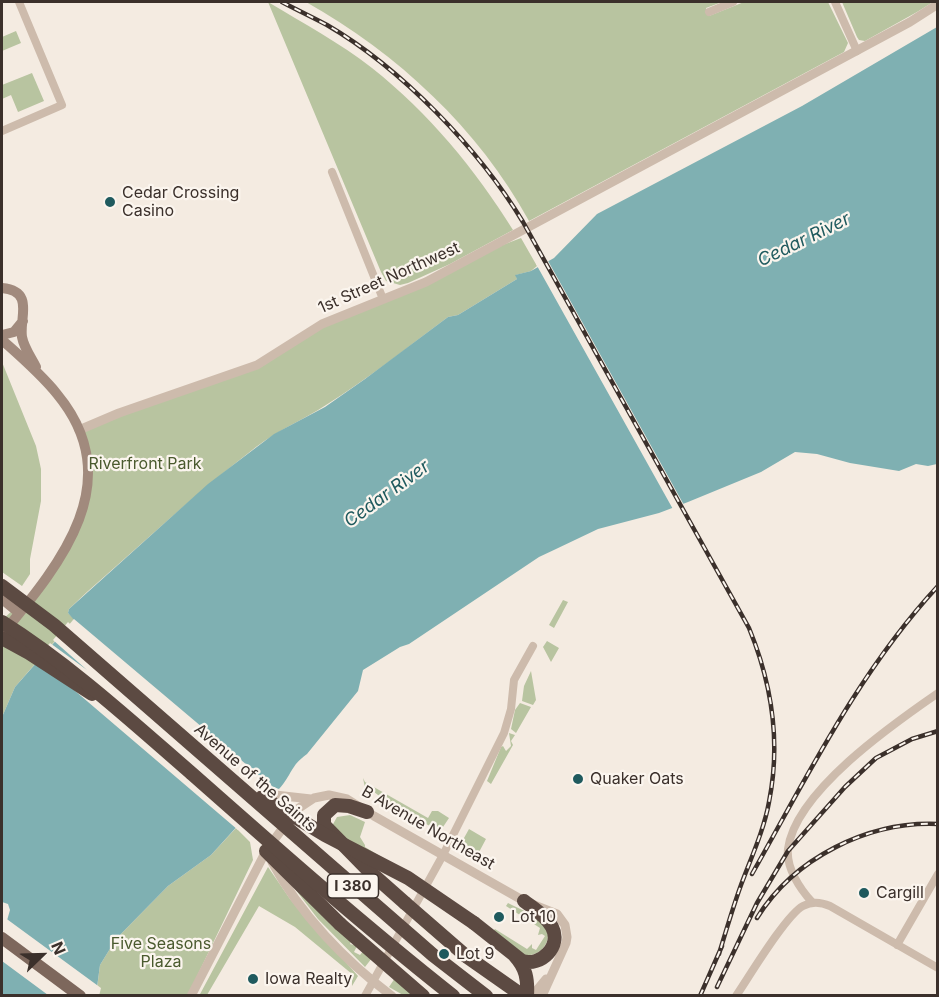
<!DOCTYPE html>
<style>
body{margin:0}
#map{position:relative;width:939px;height:997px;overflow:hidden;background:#f4ebe1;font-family:Inter,sans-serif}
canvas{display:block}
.frame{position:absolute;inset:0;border:3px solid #3b302b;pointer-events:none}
.north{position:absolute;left:12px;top:925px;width:60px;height:60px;-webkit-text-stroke:4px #fbf5ee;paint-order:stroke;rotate:67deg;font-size:16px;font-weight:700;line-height:24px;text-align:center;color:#3b302b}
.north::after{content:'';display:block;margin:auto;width:21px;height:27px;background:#3b302b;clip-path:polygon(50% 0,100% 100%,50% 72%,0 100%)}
</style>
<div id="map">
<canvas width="939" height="997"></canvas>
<div class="frame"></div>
<div class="north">N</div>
</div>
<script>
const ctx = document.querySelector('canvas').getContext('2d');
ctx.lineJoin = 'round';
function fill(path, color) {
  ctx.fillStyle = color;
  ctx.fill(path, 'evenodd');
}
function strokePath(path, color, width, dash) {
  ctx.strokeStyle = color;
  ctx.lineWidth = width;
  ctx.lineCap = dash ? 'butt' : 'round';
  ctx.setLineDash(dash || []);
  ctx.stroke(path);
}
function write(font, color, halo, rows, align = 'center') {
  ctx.font = font + ' Inter,sans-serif';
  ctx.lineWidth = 4.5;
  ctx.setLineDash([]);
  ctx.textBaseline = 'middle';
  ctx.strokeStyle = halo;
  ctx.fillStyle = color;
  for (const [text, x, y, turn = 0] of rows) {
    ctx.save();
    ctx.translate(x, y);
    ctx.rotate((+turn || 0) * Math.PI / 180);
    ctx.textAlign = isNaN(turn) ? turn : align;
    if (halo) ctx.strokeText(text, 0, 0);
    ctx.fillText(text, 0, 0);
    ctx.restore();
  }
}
fill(new Path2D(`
 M268 2C303 23 340 43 372 68 429 113 475 169 513 230L450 264 408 283 400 285 386 281 381 272Z
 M306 2H722L706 8 709 16 744 2H828L848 43 844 52 529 221C478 128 398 54 306 2Z
 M842 2H933L917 12 865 41 859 40 857 37Z
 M16 31 21 43 2 51V37Z
 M32 73 44 101 18 112 11 95 2 99V85Z
 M521 238 537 266 531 271 516 275 517 279 458 315 448 317C408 347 369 378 326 405 303 420 278 430 256 447 197 492 143 543 87 592L69 609 68 613 74 619 15 687 2 717V620L38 587 66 548 89 476 79 430 236 373 321 325 479 254Z
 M2 362 36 446 41 469V501L30 559V574L22 586 2 572Z
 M563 600 568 602 554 628 549 625Z
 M547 641 559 648 551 662 543 647Z
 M531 671 536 700 533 705 522 701 524 686Z
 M520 703 531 707 516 733 511 729 515 710Z
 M509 733 515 735 511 741 513 745 491 784 487 781 501 747 503 746 506 751 511 746Z
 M363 778 365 782 428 818 432 811H438L449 818 443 827 438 830 396 809 369 788H365Z
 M350 815 365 822 360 837 365 845V847L395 865 346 841 332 826 337 817Z
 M236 828 250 842 253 860 188 995 96 996 100 965 116 939 168 886 211 855Z
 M469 829 486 839 478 854 464 845V838Z
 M268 867 290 899 358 976 352 986V974L295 927 259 906 207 995 199 996Z
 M298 888 352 940 350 944 357 946 354 952 360 955 364 950 372 958 365 967 318 919 295 889Z
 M508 903C518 908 532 914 541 921 557 935 543 958 524 955L493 931 495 929 527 949 532 944V948L536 950 545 936 542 934 538 935 540 928 506 906Z
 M395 978 416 995H403L389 987Z`), '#b8c4a0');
fill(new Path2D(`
 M937 27V464L928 466 916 464 899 471 850 463 817 454 795 452 761 472 688 502 659 513 598 529 556 549 539 557 409 644 400 647 363 670 358 691 307 754C290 766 292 775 279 789L273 787 211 855 168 886 116 939 100 965 96 995H2V938L10 910 8 904 2 902V717L15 687 74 620 68 613 69 609 208 484 274 434 325 407 365 379 448 317 458 315 517 279 515 275 531 271 554 258 597 214 802 106Z`), '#7fb0b2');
fill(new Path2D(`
 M547 259 684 505 676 510 674 511 536 264Z
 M74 619 273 787 267 793 270 795 238 830 74 690 34 661 50 643 87 670 53 640 68 622 70 624Z
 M4 917 101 988 99 996 48 995 2 961V926Z`), '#f4ebe1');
strokePath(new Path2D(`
 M835 2 857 51
 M709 12 733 2
 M2 131 62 105 19 2
 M332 172 383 299
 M812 902C800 889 786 868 788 849 795 792 893 724 938 693
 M897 945 938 874
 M365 996 443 855 504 733 511 709 514 680 533 646
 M736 996C749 977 786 915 803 906 812 901 821 902 830 906L938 968`), '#cdbbac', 8);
strokePath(new Path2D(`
 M79 430 119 413 257 365 322 324 426 282 910 22 938 4
 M266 794 311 799
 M272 862C300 914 345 961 392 996
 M191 996 266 851 296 810 314 798 329 795 347 799 374 816 524 901 557 914 565 925 567 937 566 943 542 996
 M532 996 546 979`), '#cdbbac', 9);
strokePath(new Path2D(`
 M2 288C35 291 19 318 22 337 24 348 31 357 36 367
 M2 335 14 332 23 321
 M2 340C21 357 41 374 57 394 129 481 61 563 4 632
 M2 599 19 613`), '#a18a7d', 10);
strokePath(new Path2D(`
 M2 938 80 996`), '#7d675c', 12);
strokePath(new Path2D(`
 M2 638 29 653 92 694
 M367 812 349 806 335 805 324 815V825L370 872 405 903
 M266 851 340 924
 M474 923 522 961C541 967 562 946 552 927 546 916 533 908 524 901
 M466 956 523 996
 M515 956C526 968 528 979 527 996`), '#5c4a42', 14);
const rail = new Path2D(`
 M282 2C297 10 312 17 327 25 401 68 479 149 523 222L749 628C772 684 781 742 769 802 764 830 751 858 741 885 733 907 726 931 719 954
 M752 874C808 775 860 670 938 586
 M757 918C794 858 868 821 938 824
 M717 987 757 903 788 851 845 787 876 758 912 739 938 731
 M700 996 722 946`);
strokePath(rail, '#3b302b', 4.5);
strokePath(rail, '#fbf5ee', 2, [7]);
strokePath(new Path2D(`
 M2 586 54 625 433 955 486 996
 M2 622C70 665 129 719 190 772 276 848 363 925 453 996
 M262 797 325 835 408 878 474 923
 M405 903 466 956
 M340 924 423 996`), '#5c4a42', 14);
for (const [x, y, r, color] of [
 [110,202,6,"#1f5a5e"],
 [578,779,6,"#1f5a5e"],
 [864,893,6,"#1f5a5e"],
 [499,917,6,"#1f5a5e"],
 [444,954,6,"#1f5a5e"],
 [253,979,6,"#1f5a5e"]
]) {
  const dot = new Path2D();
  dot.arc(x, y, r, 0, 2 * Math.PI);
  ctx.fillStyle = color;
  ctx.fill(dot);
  strokePath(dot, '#fbf5ee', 2);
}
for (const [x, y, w] of [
 [353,886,51]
]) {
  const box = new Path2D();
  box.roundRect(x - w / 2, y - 12, w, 24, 4.5);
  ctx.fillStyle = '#fbf5ee';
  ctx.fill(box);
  strokePath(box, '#3b302b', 1.5);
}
write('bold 15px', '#3b302b', null, [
 ["I 380",353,886]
]);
write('16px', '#3b302b', '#fbf5ee', [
 ["Cedar Crossing",122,193],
 ["Casino",122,211],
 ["Quaker Oats",590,779],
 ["Cargill",876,893],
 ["Lot 10",511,917],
 ["Lot 9",456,954],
 ["Iowa Realty",265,979]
], 'left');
write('16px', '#3b302b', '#fbf5ee', [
 ["1st Street Northwest",389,278,-24],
 ["Avenue of the Saints",255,778,41],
 ["B Avenue Northeast",428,828,30]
]);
write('16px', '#4a5a2e', '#fbf5ee', [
 ["Riverfront Park",145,464],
 ["Five Seasons",161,944],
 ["Plaza",161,962]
]);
write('italic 18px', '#1f5a5e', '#fbf5ee', [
 ["Cedar River",804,240,-26],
 ["Cedar River",387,494,-36]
]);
</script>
